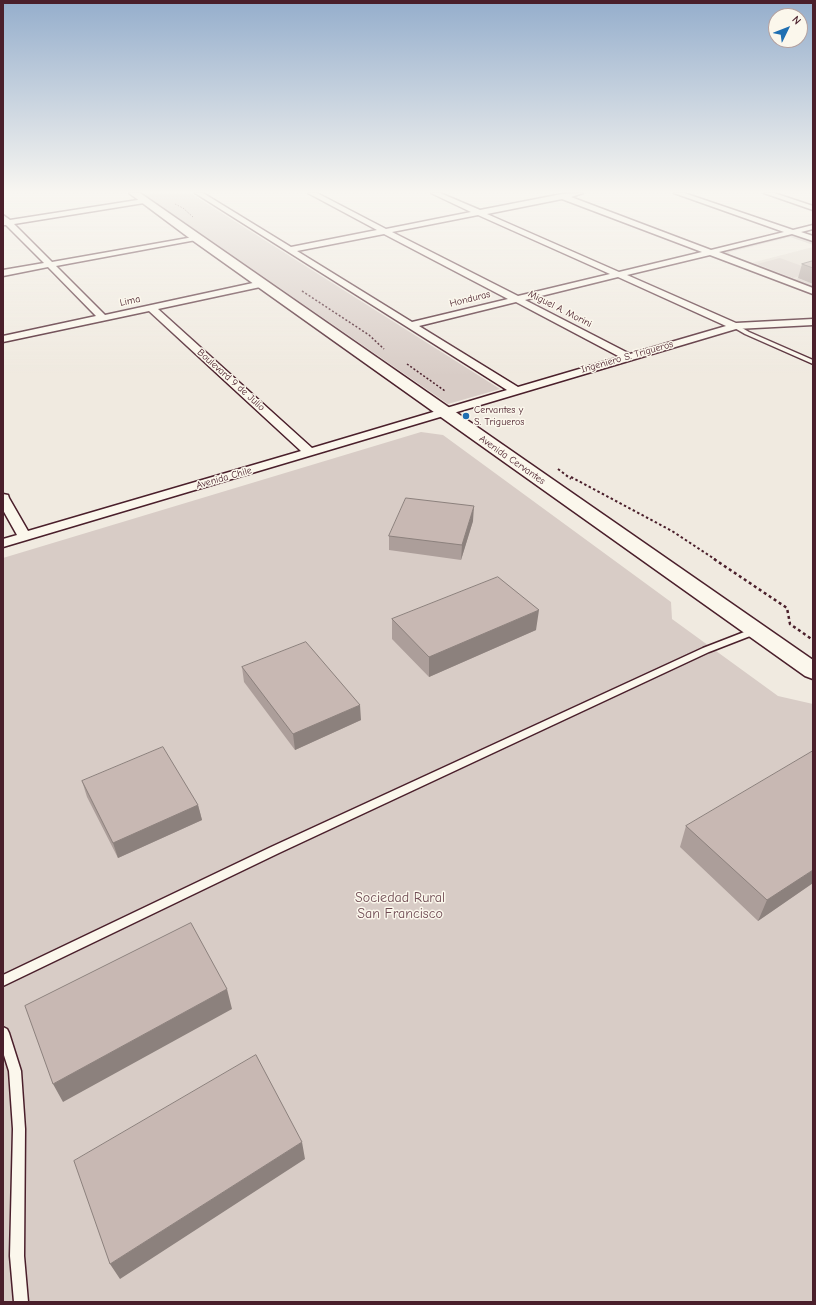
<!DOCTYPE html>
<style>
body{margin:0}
#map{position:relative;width:816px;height:1305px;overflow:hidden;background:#f0eae0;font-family:"Comic Neue",sans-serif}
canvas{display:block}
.frame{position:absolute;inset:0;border:4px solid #4a1f2b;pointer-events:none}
.north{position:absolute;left:768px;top:8px;width:40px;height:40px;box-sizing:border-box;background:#fbf7ec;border:1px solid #b4a19f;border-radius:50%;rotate:47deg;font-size:11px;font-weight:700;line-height:16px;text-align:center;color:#4a1f2b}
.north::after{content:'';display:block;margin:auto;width:14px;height:18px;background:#1f6fb2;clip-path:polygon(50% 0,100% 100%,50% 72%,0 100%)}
</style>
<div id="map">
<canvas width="816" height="1305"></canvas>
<div class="frame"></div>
<div class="north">N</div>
</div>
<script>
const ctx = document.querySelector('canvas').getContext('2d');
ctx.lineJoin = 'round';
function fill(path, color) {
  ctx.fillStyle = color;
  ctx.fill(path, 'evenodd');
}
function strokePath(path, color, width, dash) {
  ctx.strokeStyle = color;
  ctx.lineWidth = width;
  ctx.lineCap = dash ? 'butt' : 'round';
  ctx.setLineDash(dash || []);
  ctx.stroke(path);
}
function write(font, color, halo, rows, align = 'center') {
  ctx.font = font + ' "Comic Neue",sans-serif';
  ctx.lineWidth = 3;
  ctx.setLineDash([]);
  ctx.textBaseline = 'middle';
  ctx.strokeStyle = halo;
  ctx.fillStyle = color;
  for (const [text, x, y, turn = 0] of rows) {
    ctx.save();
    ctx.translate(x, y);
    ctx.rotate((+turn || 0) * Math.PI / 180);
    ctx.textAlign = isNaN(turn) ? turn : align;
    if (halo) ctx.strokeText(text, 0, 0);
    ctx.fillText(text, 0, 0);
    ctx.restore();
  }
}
fill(new Path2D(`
 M813 247V284L798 278 795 279 751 263Z`), '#e4dbd2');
fill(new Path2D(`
 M142 193H190L500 389 448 404Z
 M791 235 798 236 813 241V245L790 237 730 252 729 254 795 279 798 278 813 284V289L721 253Z
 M780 258 813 270V272L793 278 757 264Z
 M421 432 443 435 671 602 672 619 778 696 813 704V1302H3V558Z`), '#d8ccc6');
const service = new Path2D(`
 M733 325H737L749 332 813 360V364L745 334 733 327Z
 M752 629H758L759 631 758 633 709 652 279 853 3 986V975L271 847 703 648Z
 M3 1027 7 1029 9 1033 21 1071 25 1129 24 1256 28 1302H14L10 1256 13 1129 9 1071 3 1052Z`);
const minor = new Path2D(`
 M195 193H203L291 247 377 230 308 193H317L386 229 471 212 431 193H440L480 210 562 194 583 193 571 197 711 250 784 232 674 193H684L793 230 813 225V229L801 232 813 236V241L792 234 719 252 813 288V294L710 255 627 275 736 323 813 319V325L736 329 3 547V539L17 535 3 510V494L8 495 9 498 28 531 301 451 149 311 3 342V336L96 316 48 267 3 276V270L44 263 6 225H3V215L10 220 144 199 148 201 144 203 14 224 52 262 199 236V240H196L56 266 105 315 262 281 265 282 266 284 265 286 158 309 312 448 507 390ZM562 199 702 252 619 272 487 214ZM478 215 610 274 518 296 392 232ZM384 234 508 299 412 322 297 251ZM618 277 726 326 630 354 525 300ZM516 302 620 357 518 387 419 326Z
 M764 193H774L813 206V210Z`);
const primary = new Path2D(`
 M129 193H140L813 660V679L805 676 192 240Z`);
strokePath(service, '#4a1f2b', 3);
strokePath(minor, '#4a1f2b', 3);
strokePath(primary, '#4a1f2b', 3);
strokePath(new Path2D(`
 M175 204 183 208 193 217`), '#4a1f2b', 1, [1.5, 1.5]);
strokePath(new Path2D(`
 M302 291 369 335 384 349
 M407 364 445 391`), '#4a1f2b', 1.5, [2, 2]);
strokePath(new Path2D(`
 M558 469 571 479
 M571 477 672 531 716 560`), '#4a1f2b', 2, [2.5, 2.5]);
strokePath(new Path2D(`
 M714 559 787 608 790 624 813 640`), '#4a1f2b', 2.5, [3, 3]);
fill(service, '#fbf7ec');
fill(minor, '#fbf7ec');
fill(primary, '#fbf7ec');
fill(new Path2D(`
 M813 261V284L798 278 802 264Z
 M473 521 461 560 389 550V536Z
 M392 619 536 630 429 677 392 639Z
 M242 667 361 720 295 750 244 682Z
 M82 781 198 805 202 820 118 858 87 797Z
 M686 826 813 883 758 921 680 847Z`), '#ac9e9a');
fill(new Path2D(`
 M474 506 473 521 461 560 462 545Z
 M539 610 536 630 429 677V657Z
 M360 705 361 720 295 750 293 734Z
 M198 805 202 820 118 858 113 843Z
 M813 870V883L758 921 767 900Z
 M227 989 232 1009 63 1102 53 1084Z
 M302 1142 305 1159 120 1279 110 1264Z`), '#8c817d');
const building = new Path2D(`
 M813 261V268L802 264Z
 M406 498 474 506 462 545 389 536Z
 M498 577 539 610 429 657 392 619Z
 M306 642 360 705 293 734 242 667Z
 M163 747 198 805 113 843 82 781Z
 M813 751V870L767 900 686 826Z
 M191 923 227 989 53 1084 25 1006Z
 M256 1055 302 1142 110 1264 74 1161Z`);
fill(building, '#c8b8b3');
strokePath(building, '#8c817d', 1);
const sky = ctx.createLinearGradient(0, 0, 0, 376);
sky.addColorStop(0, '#95aecc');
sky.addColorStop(0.51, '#f8f6f1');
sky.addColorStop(1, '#f8f6f100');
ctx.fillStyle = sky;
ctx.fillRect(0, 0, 816, 376);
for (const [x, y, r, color] of [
 [466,416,4,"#1f6fb2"]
]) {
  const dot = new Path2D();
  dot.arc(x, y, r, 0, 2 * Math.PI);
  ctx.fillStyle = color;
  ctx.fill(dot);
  strokePath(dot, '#fbf7ec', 1.5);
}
write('10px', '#4a1f2b', '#fbf7ec', [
 ["Honduras",470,299,-14],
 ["Lima",130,301,-12],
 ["Miguel A. Morini",560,309,27],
 ["Ingeniero S. Trigueros",627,357,-16],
 ["Boulevard 9 de Julio",231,380,42],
 ["Avenida Cervantes",512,460,35],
 ["Avenida Chile",224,478,-16]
]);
write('10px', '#4a1f2b', '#fbf7ec', [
 ["Cervantes y",474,410],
 ["S. Trigueros",474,422]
], 'left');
write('14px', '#6e4a52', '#fbf7ec', [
 ["Sociedad Rural",400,898],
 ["San Francisco",400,914]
]);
</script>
